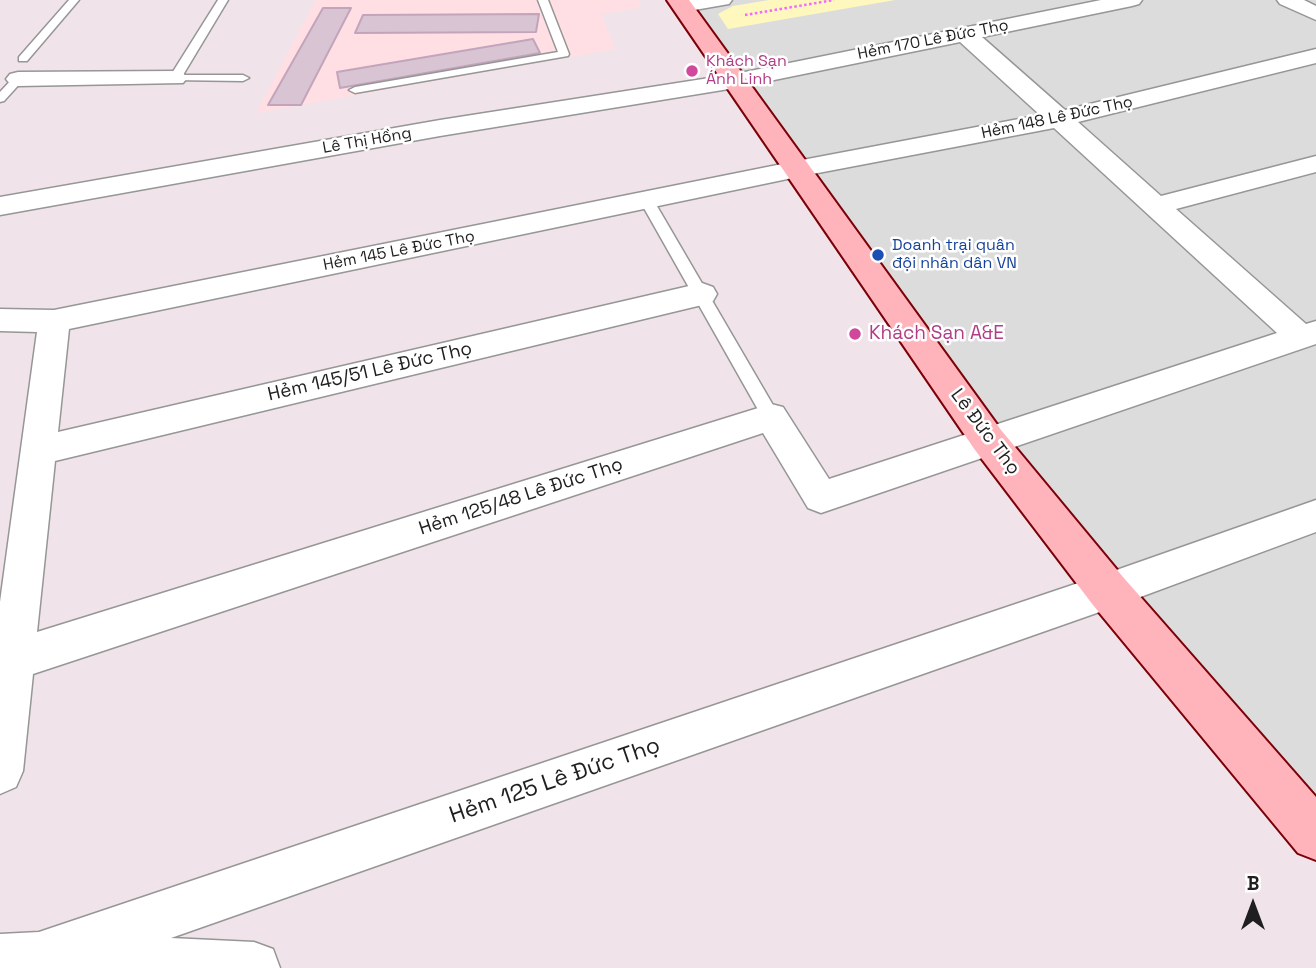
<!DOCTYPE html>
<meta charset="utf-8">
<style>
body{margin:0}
#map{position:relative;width:1316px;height:968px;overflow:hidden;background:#f0e4ea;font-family:"Space Grotesk",sans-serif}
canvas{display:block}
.north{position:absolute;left:1218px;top:870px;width:70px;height:70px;-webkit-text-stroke:5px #fff;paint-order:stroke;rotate:0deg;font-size:19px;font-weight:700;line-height:28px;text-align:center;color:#1f1f1f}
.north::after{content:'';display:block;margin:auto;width:24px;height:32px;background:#1f1f1f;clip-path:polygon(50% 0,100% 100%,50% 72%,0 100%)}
</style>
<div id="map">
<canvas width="1316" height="968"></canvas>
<div class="north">B</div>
</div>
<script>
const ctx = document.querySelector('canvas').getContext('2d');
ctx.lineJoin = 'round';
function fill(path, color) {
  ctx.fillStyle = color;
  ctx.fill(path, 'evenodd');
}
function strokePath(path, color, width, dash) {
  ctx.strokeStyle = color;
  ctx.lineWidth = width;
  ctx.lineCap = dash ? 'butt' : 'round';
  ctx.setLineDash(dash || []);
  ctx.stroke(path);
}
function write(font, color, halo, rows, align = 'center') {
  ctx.font = font + ' "Space Grotesk",sans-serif';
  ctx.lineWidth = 5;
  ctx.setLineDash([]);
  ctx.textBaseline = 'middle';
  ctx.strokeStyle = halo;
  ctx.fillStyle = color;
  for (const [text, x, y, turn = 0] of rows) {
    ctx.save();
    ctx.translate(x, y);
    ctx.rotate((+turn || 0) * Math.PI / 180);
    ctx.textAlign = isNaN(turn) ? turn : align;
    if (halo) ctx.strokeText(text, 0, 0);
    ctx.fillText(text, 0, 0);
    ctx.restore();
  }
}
fill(new Path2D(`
 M674 0H1316V834L838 228Z`), '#dddcdd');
fill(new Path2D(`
 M316 0H639L640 8 601 14 615 49 256 113Z`), '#ffdfe4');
fill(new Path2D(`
 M769 0H895L728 29 718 14 733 6Z`), '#fef8be');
const building = new Path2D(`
 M323 8H351L301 105H268Z
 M539 14 536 32 355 33 363 15Z
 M533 39 540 53 340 88 337 72Z`);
fill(building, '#d8c4d2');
strokePath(building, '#c3a5bb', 2);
const lane = new Path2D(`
 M69 0H79L27 61H19V57Z
 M218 0H228L183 75H243L249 78 243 81 171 80 169 78Z
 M538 0H548L569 54 568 56 355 93 349 90 355 87 558 52Z
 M14 77 24 79 4 101 0 102V92Z
 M647 197 654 201 777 412 779 417 777 422H765L640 201Z`);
const street = new Path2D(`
 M682 0H732L729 4 683 12 676 10 672 6Z
 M1101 0H1142L1139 4 1132 6 982 37 1065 110 1316 49V63L1078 122 1161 196 1316 156V172L1176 209 1306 324 1316 321V344L821 513 808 508 763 433 33 674 23 771 16 787 0 794V602L37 332 0 331V309L54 310 797 161 1040 115 960 42 735 88 440 136 0 215V197L440 120 735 74ZM1054 128 1277 333 829 479 783 407 771 404 37 632 55 461 702 305 713 301 717 294 713 287 702 283 58 432 69 329 797 177Z
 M1277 0H1304L1316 6V20L1280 4Z
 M175 71 183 73 187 78 183 83 18 86 10 84 6 79 10 74 18 72Z
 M1316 500V532L1108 609 171 938 254 942 273 949 280 968H0V934L39 932 1108 573Z`);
const secondary = new Path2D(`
 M667 0H689L1001 430 1123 577 1316 797V860L1298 853 1093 605 975 450Z`);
strokePath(lane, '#969696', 3);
strokePath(street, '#969696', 3);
strokePath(secondary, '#7c0007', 4);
strokePath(new Path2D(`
 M745 15 834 0`), '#f667ff', 2.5, [2.5, 2.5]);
fill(lane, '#fff');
fill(street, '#fff');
fill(secondary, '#ffb4bc');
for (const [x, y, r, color] of [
 [692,71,7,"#d1479c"],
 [878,255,7,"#1a4fb4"],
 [855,334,7,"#d1479c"]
]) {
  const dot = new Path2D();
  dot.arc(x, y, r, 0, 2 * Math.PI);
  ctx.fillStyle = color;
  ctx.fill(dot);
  strokePath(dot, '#fff', 2.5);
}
write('16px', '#1f1f1f', '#fff', [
 ["Hẻm 170 Lê Đức Thọ",933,40,-11],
 ["Hẻm 148 Lê Đức Thọ",1057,118,-12],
 ["Lê Thị Hồng",367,141,-10],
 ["Hẻm 145 Lê Đức Thọ",399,251,-11]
]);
write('16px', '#b23c85', '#fff', [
 ["Khách Sạn",706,62],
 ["Ánh Linh",706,80]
], 'left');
write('16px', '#164399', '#fff', [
 ["Doanh trại quân",892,246],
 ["đội nhân dân VN",892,264]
], 'left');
write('19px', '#b23c85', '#fff', [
 ["Khách Sạn A&E",869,334]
], 'left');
write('19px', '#1f1f1f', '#fff', [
 ["Hẻm 145/51 Lê Đức Thọ",370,372,-13],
 ["Lê Đức Thọ",985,432,53],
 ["Hẻm 125/48 Lê Đức Thọ",521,497,-18]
]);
write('23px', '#1f1f1f', '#fff', [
 ["Hẻm 125 Lê Đức Thọ",555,781,-19]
]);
</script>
